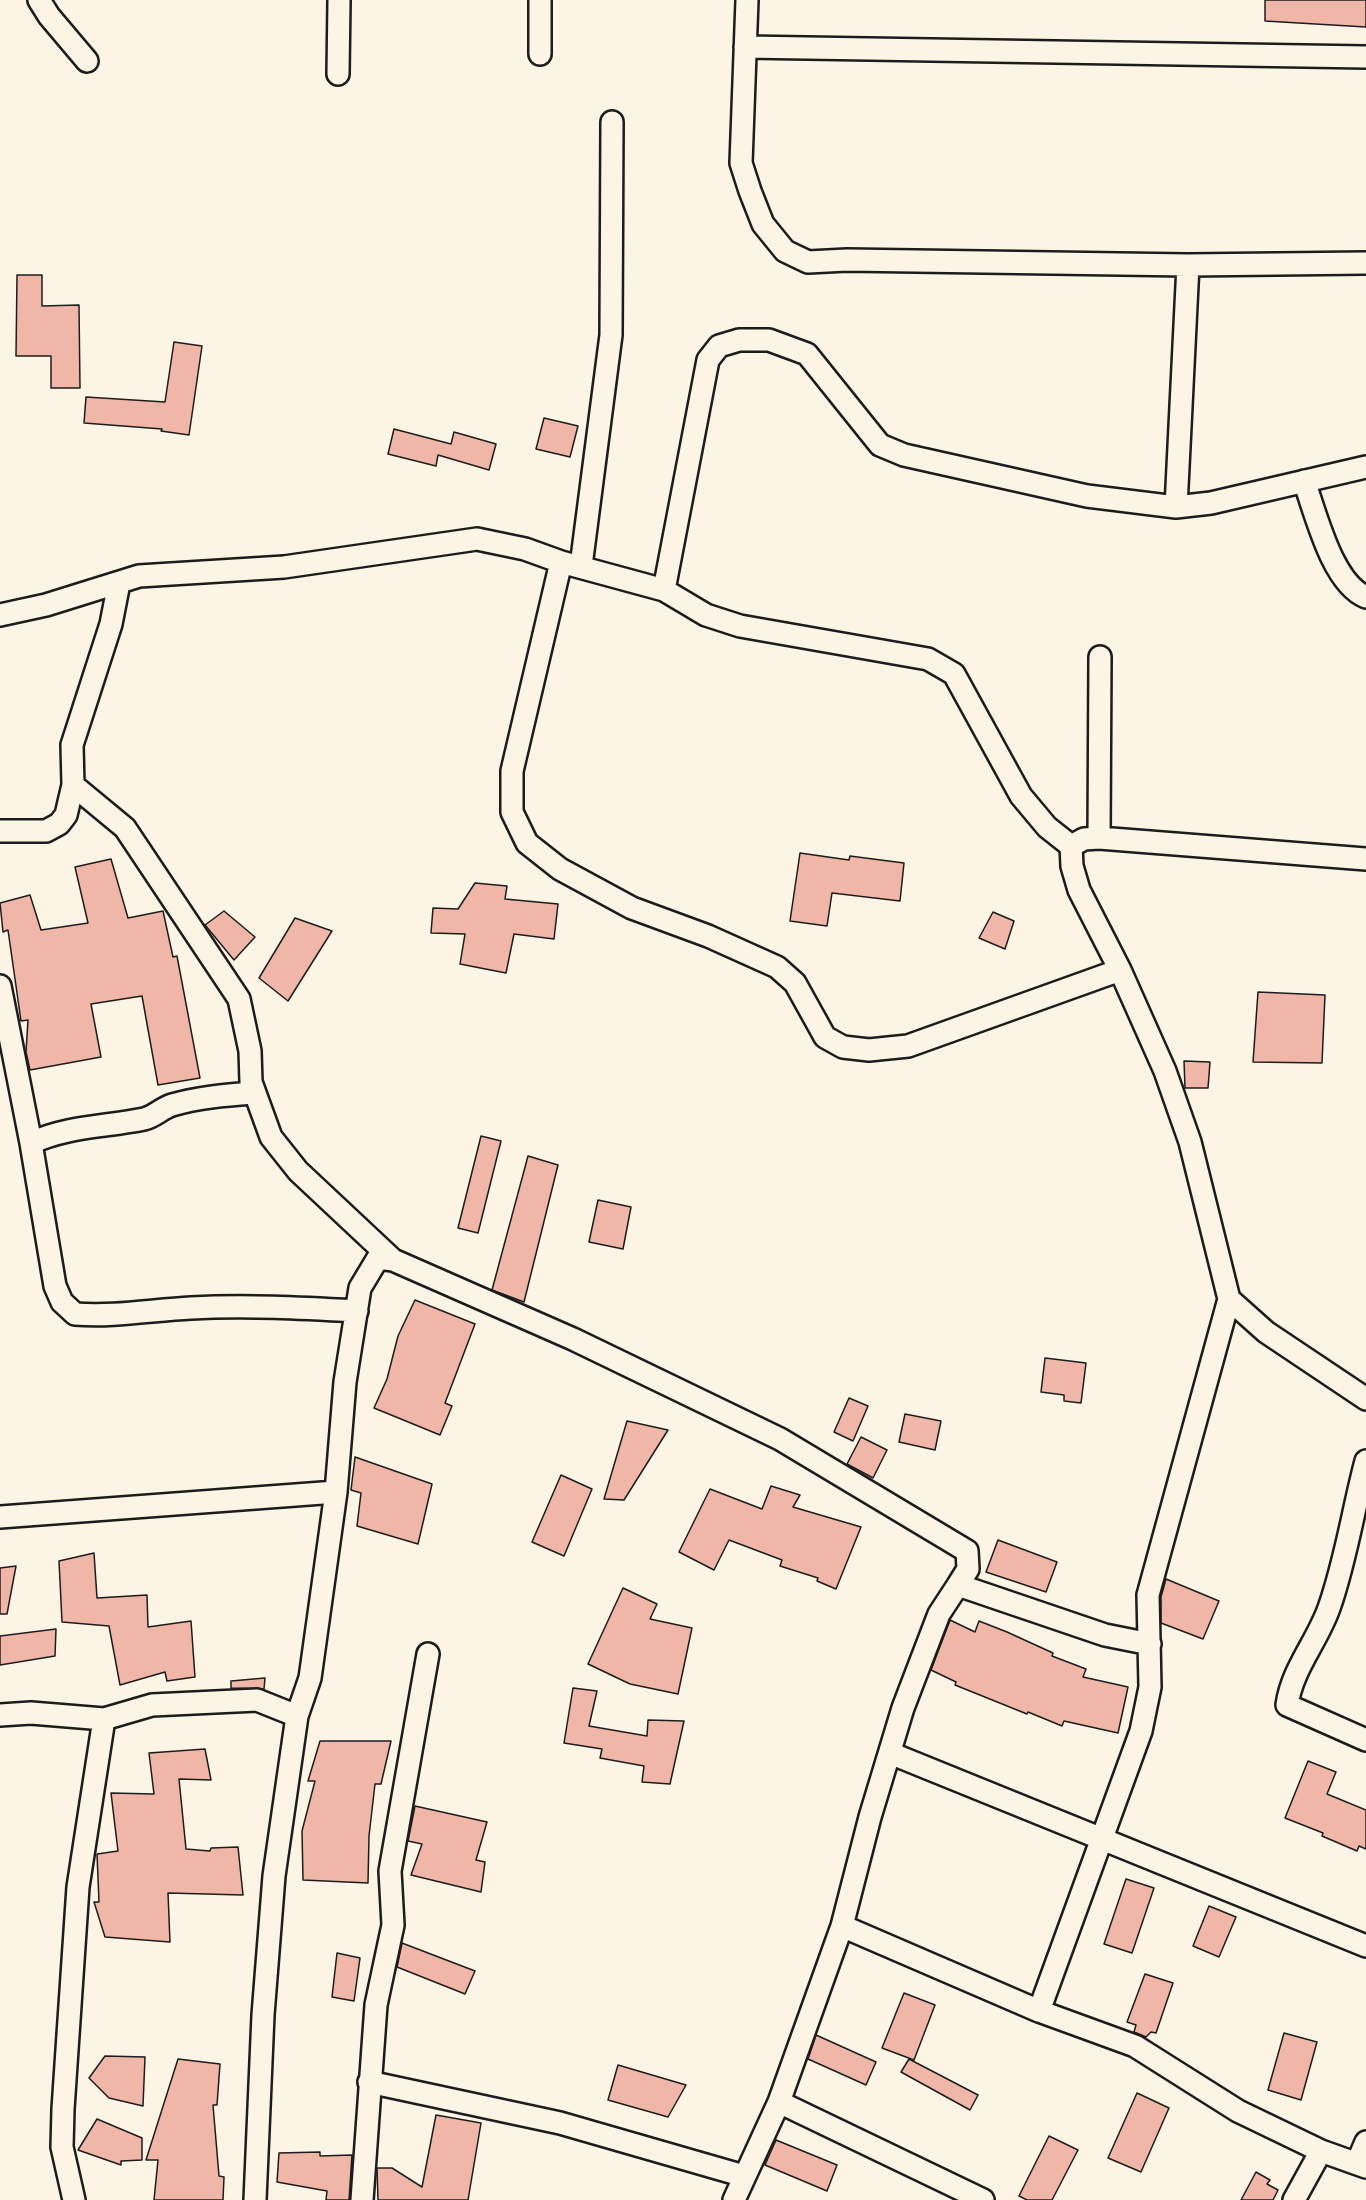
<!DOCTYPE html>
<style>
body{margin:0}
canvas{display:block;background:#fcf5e5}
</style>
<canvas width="1366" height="2200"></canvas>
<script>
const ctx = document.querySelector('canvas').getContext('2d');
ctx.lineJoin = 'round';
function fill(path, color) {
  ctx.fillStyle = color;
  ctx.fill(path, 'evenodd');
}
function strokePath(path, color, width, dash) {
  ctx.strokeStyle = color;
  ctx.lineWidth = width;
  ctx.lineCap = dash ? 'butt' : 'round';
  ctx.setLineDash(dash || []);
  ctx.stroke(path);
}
const building = new Path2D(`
 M1265 0H1366V27L1265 21Z
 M17 275H42V306L79 305 80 388H51V356H16Z
 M174 342 202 346 189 435 161 431 162 429 84 423 86 397 165 402Z
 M544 418 578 426 570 457 536 449Z
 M394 429 451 444 454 432 496 444 489 470 438 455 436 466 388 454Z
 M800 853 849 860 850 856 904 863 900 901 832 893 827 926 790 921Z
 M111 859 128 918 163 911 173 957 177 956 200 1078 158 1085 142 996 91 1004 101 1057 30 1070 26 1052 28 1020 21 1021 8 930 3 932 0 903 30 895 41 930 88 923 75 867Z
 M475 883 507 886 505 899 558 904 554 939 514 934 506 973 460 964 465 934 431 933 433 908 458 909Z
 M224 911 255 937 234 960 205 925Z
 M993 912 1014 921 1005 949 979 938Z
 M295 918 332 931 288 1001 259 978Z
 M1258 992 1325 995 1322 1063 1253 1062Z
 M1184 1061 1210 1062 1208 1088H1185Z
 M481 1136 501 1141 478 1233 458 1228Z
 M528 1156 558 1165 524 1302 492 1290Z
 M598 1200 631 1207 623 1249 589 1242Z
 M415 1300 475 1324 445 1403 452 1406 440 1435 374 1408 387 1379 398 1336Z
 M1045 1358 1086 1363 1081 1403 1064 1401V1395L1041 1392Z
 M849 1398 868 1406 853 1441 834 1432Z
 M905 1414 941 1421 935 1450 899 1442Z
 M627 1421 668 1430 624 1500 604 1499Z
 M861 1437 887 1450 873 1478 847 1464Z
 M355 1457 432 1484 418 1544 357 1526 361 1493 351 1490Z
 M561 1475 592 1489 564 1556 532 1542Z
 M771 1486 800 1495 793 1507 861 1527 836 1589 817 1581 818 1578 780 1566 782 1560 729 1540 714 1570 679 1552 710 1489 762 1509Z
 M998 1540 1057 1562 1046 1592 986 1572Z
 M94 1553 97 1598 147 1595 148 1627 191 1621 195 1677 167 1681 165 1672 120 1685 109 1626 62 1622 59 1561Z
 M16 1566 7 1614H0V1568Z
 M1166 1579 1219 1601 1203 1639 1161 1623V1597Z
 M623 1588 657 1604 650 1619 692 1628 678 1694 630 1684 588 1664Z
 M950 1620 975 1632 979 1621 1007 1632 1053 1653 1052 1656 1086 1669 1083 1677 1128 1687 1118 1733 1064 1721 1062 1726 1028 1712 1027 1714 955 1685 956 1682 931 1670Z
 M56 1629 55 1656 0 1665V1636Z
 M265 1678 264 1689 231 1688V1681Z
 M573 1688 597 1691 589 1726 647 1736 648 1720 684 1721 670 1784 642 1782 644 1766 600 1758 602 1749 564 1743Z
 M320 1741H391L381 1784H375L369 1836 368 1883 303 1880 302 1831 315 1781H308Z
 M205 1749 211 1780 179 1779 186 1849 210 1851 211 1848 238 1847 243 1895 168 1893 170 1942 105 1937 94 1902H99L97 1854 118 1851 111 1793 154 1794 149 1753Z
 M1308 1761 1336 1772 1327 1794 1366 1810V1849L1359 1846 1357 1851 1322 1836 1323 1833 1285 1818Z
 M415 1806 487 1822 476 1860 485 1862 481 1892 411 1875 422 1844 408 1841Z
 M1126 1879 1154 1888 1132 1953 1104 1944Z
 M1209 1906 1236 1917 1219 1957 1193 1946Z
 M402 1943 475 1971 465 1994 397 1967Z
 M337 1953 360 1958 354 2001 332 1997Z
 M1145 1974 1173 1983 1156 2033 1151 2032 1146 2037 1134 2032 1136 2025 1127 2022Z
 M904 1993 935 2005 914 2060 882 2048Z
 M1284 2033 1317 2042 1301 2100 1268 2090Z
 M816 2035 876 2062 866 2085 808 2059Z
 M105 2056 145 2057 143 2106 109 2098 89 2078Z
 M178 2059 220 2064 217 2105H213L219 2176 224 2177 223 2200H154L158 2160H146Z
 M909 2059 978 2095 970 2110 901 2072Z
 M618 2065 686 2085 668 2117 608 2100Z
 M1137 2093 1169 2108 1141 2172 1108 2158Z
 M436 2115 481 2123 468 2200H378L377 2168H392L422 2187Z
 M97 2119 142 2138V2160L121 2161V2165L78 2150Z
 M1049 2136 1078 2150 1052 2200H1027L1019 2196Z
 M776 2140 837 2165 827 2191 765 2165Z
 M320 2152V2156L352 2155 349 2200H326L327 2191 277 2182 279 2153Z
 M1256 2172 1270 2180 1267 2184 1278 2190 1273 2200H1241Z`);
fill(building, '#f0b7a9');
strokePath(building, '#1c1c1c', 1.5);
const minor = new Path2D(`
 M39 0 49 16 87 61
 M747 0 741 163 750 191 763 224 785 251 808 262 847 260 1188 265 1366 263
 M745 47 1366 57
 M540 54V0
 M338 74 339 0
 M1304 481C1316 514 1332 583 1366 597
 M1176 507 1188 265
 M561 562 512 771V812L527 843 560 869 632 908 708 936 777 967 795 983 825 1037 843 1047 869 1050 908 1046 1120 970
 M581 566 611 335 612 122
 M664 590 708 360 719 346 739 340H769L807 354 880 445 904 455 1087 496 1176 507 1211 503 1366 467
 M0 615 46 605 139 576 284 567 477 539 525 549 561 562 664 590 706 615 740 626 928 659 954 674 1021 796 1047 827 1071 846
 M73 785 125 828 239 999 250 1051 251 1082 271 1137 298 1171 393 1260
 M0 831H46L59 824 66 815 73 785 72 745 111 624 119 583
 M1099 838 1100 657
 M1366 859 1099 838 1084 839 1071 846 1072 866 1079 890 1120 970 1165 1071 1190 1142 1229 1299 1266 1332 1366 1399
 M0 986 31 1143 55 1286 62 1302 75 1314C114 1317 152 1310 191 1308 246 1305 302 1308 357 1311
 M31 1143C67 1126 105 1127 144 1119 154 1117 162 1108 172 1105 199 1097 227 1095 254 1093
 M1229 1299 1148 1595 1150 1687 1141 1731 1039 2011 1135 2046 1238 2111 1321 2151 1366 2167
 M1366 1461C1353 1510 1346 1560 1329 1608 1317 1642 1292 1669 1287 1705L1366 1740
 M0 1517 336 1492
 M0 1715 31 1713 104 1719 152 1705 257 1700 297 1716
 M890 1753 1366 1946
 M842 1926 1039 2011
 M369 2082 560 2123 744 2176
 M779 2102 983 2200
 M1357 2163 1366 2142
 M74 2200 62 2147 63 2109 78 1887 104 1719
 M255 2200 263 2015 274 1876 297 1716 310 1678 336 1492 345 1382 360 1288 378 1258 393 1260 573 1339 780 1439 967 1551 968 1569 958 1585 1105 1635 1150 1644
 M362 2200 376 2005 393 1925 390 1871 428 1654
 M734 2200 779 2102 842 1926 870 1817 903 1708 939 1614 958 1585
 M1294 2200 1321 2151`);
strokePath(minor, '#1c1c1c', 26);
strokePath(minor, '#fcf5e5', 21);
</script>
